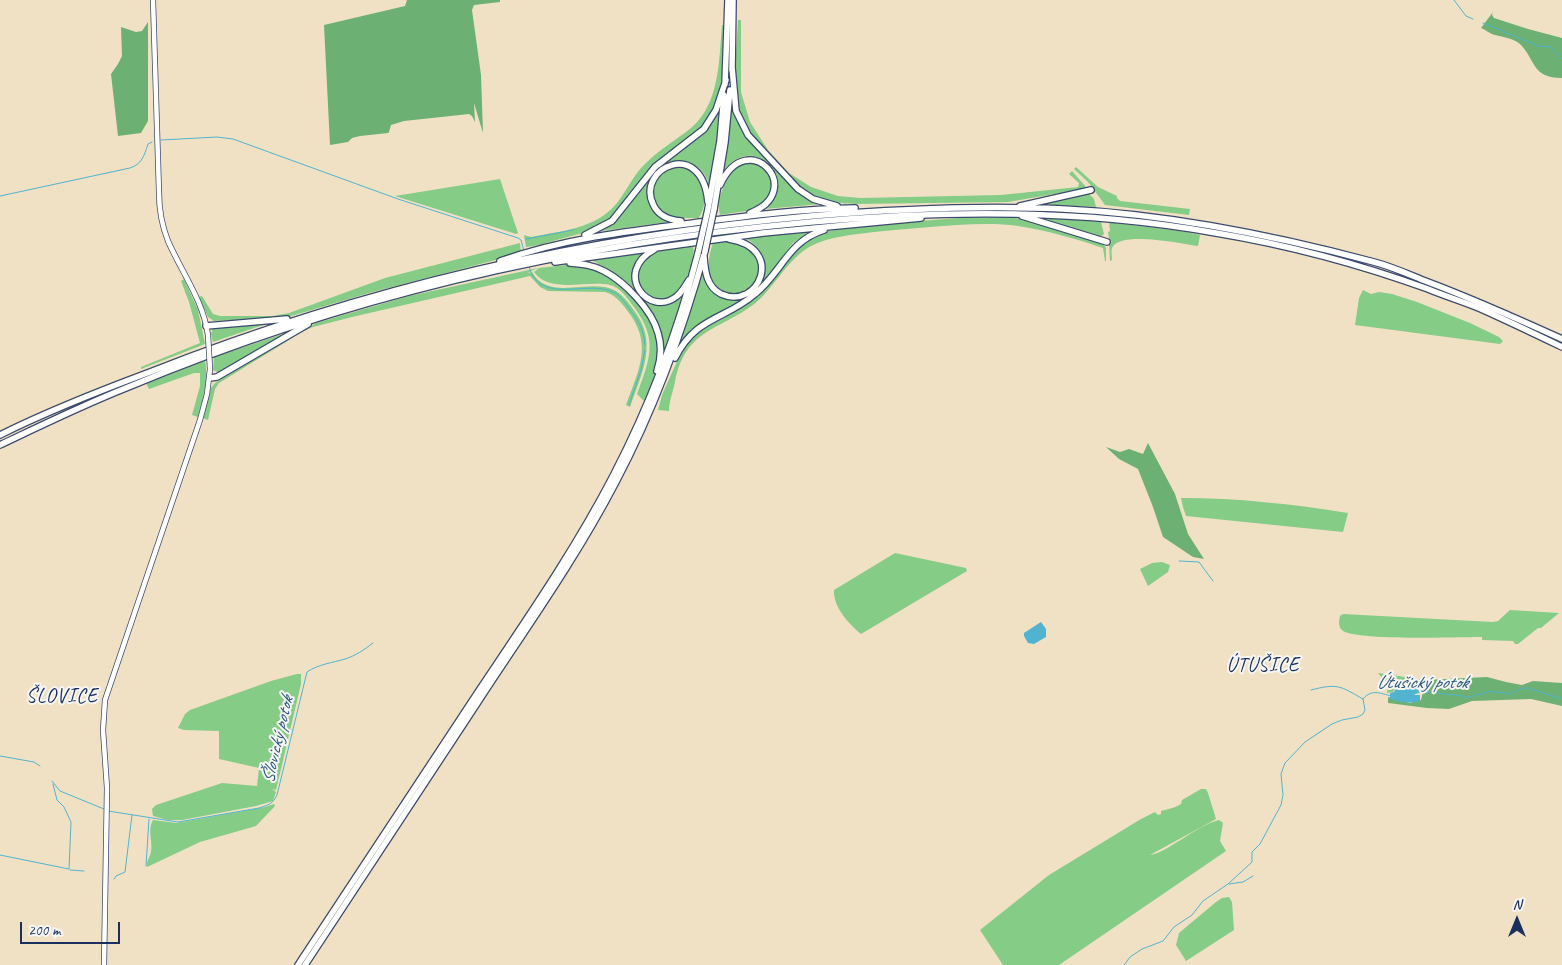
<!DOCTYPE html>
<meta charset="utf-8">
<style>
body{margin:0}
#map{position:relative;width:1562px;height:965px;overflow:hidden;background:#f0e1c5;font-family:Caveat,sans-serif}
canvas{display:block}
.north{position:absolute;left:1492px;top:895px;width:50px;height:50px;-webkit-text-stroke:4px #f6f6f2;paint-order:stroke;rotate:0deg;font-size:14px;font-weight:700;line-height:20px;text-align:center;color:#1b2f5e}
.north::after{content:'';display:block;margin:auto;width:18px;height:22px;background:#1b2f5e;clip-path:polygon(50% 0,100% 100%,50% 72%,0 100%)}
.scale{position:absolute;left:20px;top:922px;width:100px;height:22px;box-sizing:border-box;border:2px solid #1b2f5e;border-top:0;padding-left:6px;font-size:15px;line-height:18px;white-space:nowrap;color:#1b2f5e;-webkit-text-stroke:4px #f6f6f2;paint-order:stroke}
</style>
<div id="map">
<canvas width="1562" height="965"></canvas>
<div class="north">N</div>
<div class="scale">200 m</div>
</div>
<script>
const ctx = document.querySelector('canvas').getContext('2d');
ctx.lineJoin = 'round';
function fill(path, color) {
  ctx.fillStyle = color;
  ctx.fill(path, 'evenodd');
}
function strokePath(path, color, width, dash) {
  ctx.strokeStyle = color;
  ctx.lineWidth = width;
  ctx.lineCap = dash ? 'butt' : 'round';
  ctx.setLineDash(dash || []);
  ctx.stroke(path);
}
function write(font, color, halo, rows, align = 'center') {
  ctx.font = font + ' Caveat,sans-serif';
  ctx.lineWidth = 4;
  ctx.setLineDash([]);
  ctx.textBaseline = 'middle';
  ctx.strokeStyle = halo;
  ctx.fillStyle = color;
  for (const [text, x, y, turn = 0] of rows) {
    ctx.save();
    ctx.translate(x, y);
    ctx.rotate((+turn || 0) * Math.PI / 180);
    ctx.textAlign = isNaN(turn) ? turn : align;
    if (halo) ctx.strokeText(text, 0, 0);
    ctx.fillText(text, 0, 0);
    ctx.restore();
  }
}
fill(new Path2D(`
 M738 20H741V92L750 122 768 150 789 173 811 187 838 196 860 198 1001 195 1078 187 1079 183 1069 174 1072 171 1086 187 1084 189 1008 202 855 204C841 203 826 202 813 196 791 185 743 132 738 107 732 82 737 46 738 20Z
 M722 25H725C724 50 724 93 711 115 698 137 673 147 654 164 639 178 630 197 617 212 601 229 581 234 560 239 549 242 538 246 526 247L524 235 531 237C561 231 596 229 617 203 627 190 634 174 646 163 660 149 676 140 691 128 720 104 719 59 722 25Z
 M732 103 739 123 753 145 790 185 802 195 822 204 764 209C801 177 751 132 724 171Z
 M721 106 710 187C707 176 702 168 691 164 652 148 629 203 668 222L601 231C625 215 632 192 652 173 675 150 707 138 721 106Z
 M752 162 766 169 767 175 771 176V196L753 210 720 215C716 196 726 180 737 165Z
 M684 166 701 177C704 194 708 202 699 218H677L664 214 659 210 653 198 654 182 665 169Z
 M1076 167 1098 187 1117 196V198L1120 201 1190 209 1189 215 1105 205 1088 182 1074 169Z
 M500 179 518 233 516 234 395 196Z
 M1089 194 1094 199 1096 207 1036 204Z
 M1008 217 1028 220 1103 244 1106 248V261H1105L1103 248C1078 239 1044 230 1018 226 998 223 977 224 957 225 929 227 902 229 874 232 853 235 830 236 811 246 786 260 775 288 753 305 717 331 685 330 675 382 673 392 669 401 669 411L658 410 662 395 683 348 700 329 747 303 763 291 802 243 824 232 857 226 958 218Z
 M1036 217 1101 222 1104 234 1099 238 1092 236Z
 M1109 222 1186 232 1200 235 1198 246C1184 244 1119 230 1112 248 1111 251 1112 257 1112 260L1110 261 1109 244 1112 242 1109 239 1108 232 1110 231Z
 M812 230 793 243 758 289 736 305 701 323 692 329 680 343 703 270C705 281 709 286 717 293 745 316 780 275 757 247 753 243 750 240 745 238Z
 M722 241C733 241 748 244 755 253 765 266 757 285 744 290L742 293C707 301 704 267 713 243Z
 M520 243 521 252 507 257 369 293 288 317 214 321 208 317 199 297 202 296 213 314 220 316H273L289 313 385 278Z
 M693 244C695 256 691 267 687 278 669 331 607 274 655 252 666 246 680 246 693 244Z
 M644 252C611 283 657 324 685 292L664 356C665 313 631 279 593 261V260Z
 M566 265C577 265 590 266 600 271 625 282 656 317 659 345 661 363 652 385 644 401L637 394C652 354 658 337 630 302 625 295 619 287 610 285 587 280 549 294 534 272L539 268Z
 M538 268 527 273 532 272C548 302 590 278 614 290 622 294 628 302 633 309 659 342 642 372 630 407L626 405C639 369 654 343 626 309 620 301 615 295 605 292L548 291 540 287 530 276 352 317 313 327 302 332 219 383 215 389 208 420 203 418 211 388 215 383 316 323 409 296Z
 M184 279 198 310 205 344 141 369V367L200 343 189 302 181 281Z
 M1363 290 1371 294 1379 292 1392 294 1417 302 1470 323 1499 337 1503 341 1500 344 1355 325 1359 298Z
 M269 323 213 342 211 334 213 328 216 327Z
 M292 331 220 373 213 370 214 357Z
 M205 361C209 380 203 398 198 417L192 415 200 386V373H194L149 389 146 383Z
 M1181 498C1238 498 1292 504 1348 513L1343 532 1186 516 1183 507Z
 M895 553 966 568 967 571 861 634C849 624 833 607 834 590Z
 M1162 562 1170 565 1168 572 1148 586 1140 569 1152 563Z
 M1510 610 1559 613 1541 628H1538L1518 644H1515L1513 641 1482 640V637C1461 637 1352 641 1342 630 1338 627 1339 620 1340 616L1343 614 1493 622 1498 621Z
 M1378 673 1426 680 1423 692H1420L1418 684 1398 682 1393 692 1387 693 1388 685Z
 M297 674H301V684L276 790 272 789 276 792 273 801 256 806 182 820H168L153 816 152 809 156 805 222 783 257 786 259 768 219 759V731L184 730 178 728 185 714 190 710 271 681Z
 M1201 789H1206L1208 793 1216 819 1150 855C1167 853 1197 825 1219 820L1223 823 1220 841 1226 851 1059 965H1003L980 930 1049 875 1141 819 1155 812 1158 815 1161 814V811C1168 809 1175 808 1181 804L1182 800Z
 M274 804 275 806 256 826 200 842 147 867C146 860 150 858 151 852 153 841 147 830 153 820L176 823 265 807Z
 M1229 897 1232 902 1234 930 1186 961 1176 945 1179 933 1216 902 1222 898Z`), '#85cc87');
fill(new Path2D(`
 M407 0H500V2L474 5 472 10 481 75 483 133 474 103 475 122 472 116 469 114 404 121 391 125 389 132 388 133 360 136 352 138 348 142 330 145 324 25 405 6Z
 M1493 12 1492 15 1494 18 1528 29 1562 38V78C1532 78 1536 61 1521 45 1516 39 1503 37 1495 35 1490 34 1486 30 1481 28Z
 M148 22V121L141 133 118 136 111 74 118 64 122 56 121 27 136 32 142 31Z
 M1148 443 1175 494 1188 534 1204 559 1193 557 1163 537 1153 507 1138 469 1119 459 1106 447 1120 452 1129 449 1143 454Z
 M1487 677 1506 682 1522 685 1533 681 1562 683V706L1531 699 1472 701 1449 709 1427 708 1388 703V697L1410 703 1421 700 1426 680Z`), '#6cb074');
fill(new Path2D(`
 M1041 622 1046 629V637L1034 644 1028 643 1024 636V633Z
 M1398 683 1417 685 1419 692 1414 695H1420V701C1410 704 1400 702 1390 699V693L1394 692Z`), '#50b3cf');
strokePath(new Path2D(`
 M1454 0 1466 16 1473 19
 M1483 23 1539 46 1551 47 1562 59
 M161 140 217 137 233 139 398 199 518 238 521 240 524 251
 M0 196 130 168C142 164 144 156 148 144L152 142
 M526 239 573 230
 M529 267C541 307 589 278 615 293 621 296 626 304 630 310 639 321 644 331 645 345
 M629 405 641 370 645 350
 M1179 561 1199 562 1213 581
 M1311 690C1338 683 1340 686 1363 699
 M1414 693 1430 692 1470 697 1491 691 1510 694 1523 688H1528L1562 699
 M0 756 34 762 40 766
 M52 781 60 791 104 809
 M108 811 178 822 259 808C268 805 273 804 277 795L307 672C319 664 332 663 345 659 355 656 364 650 373 643
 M0 855 69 869 71 822 64 807 57 800 53 784
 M146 866 149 819
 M70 870 84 871
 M114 879 116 876 125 872 132 815
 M1229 884 1243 882 1253 876
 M1124 965 1130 957 1142 949 1163 941 1174 927 1192 915 1203 901 1228 884 1252 862V852L1260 844 1281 805 1283 795 1281 774 1285 763 1305 742 1332 724 1342 720 1358 717 1363 714 1365 710 1363 699C1371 689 1380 693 1391 696`), '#50b3cf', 1);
const secondary = new Path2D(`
 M153 0 159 192C159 209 162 226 168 241 182 273 203 300 208 335
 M104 965 107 788 103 730 105 700 200 420 207 394 210 369`);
const highway = new Path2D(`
 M732 67 736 111 748 135 798 189 813 199 837 206
 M732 70 733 0
 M725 84 728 0
 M720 185C748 124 808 191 750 213
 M1020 206 1091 190
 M708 209 720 141 724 95
 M714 209 725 142 730 90
 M1022 216 1107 242
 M681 221C669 220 658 216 653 204 636 168 702 137 708 202
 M585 235 612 221 655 167 704 129 716 110 726 80
 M655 249C611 273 650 319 677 296 682 292 686 285 689 280
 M704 257C705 272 707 287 721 294 759 311 786 248 729 239
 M500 261C562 239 628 231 693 223 747 216 800 209 855 208
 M555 262 763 233 921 218
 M570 263C582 264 593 265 604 271 625 282 652 310 658 333 662 346 661 359 657 371
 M206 326 287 319
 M675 358C696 316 725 320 755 294 782 272 788 241 824 230
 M210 378 217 377 308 324
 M0 435C48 411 99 391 150 372 361 289 585 236 811 216 895 209 979 205 1063 209 1168 214 1273 235 1374 262 1393 267 1410 275 1428 282 1473 299 1518 319 1562 339
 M0 445C42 425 83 405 126 388 343 297 576 243 811 222 946 210 1082 209 1216 233 1288 245 1359 264 1428 289 1445 296 1464 302 1481 309 1508 321 1535 334 1562 347
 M298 965C359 873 419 781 480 689 526 620 574 551 613 476 650 405 678 331 698 253
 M305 965C363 877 420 790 478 702 525 630 576 559 616 482 655 408 683 331 705 251`);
strokePath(secondary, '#3b4a6d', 6);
strokePath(highway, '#3b4a6d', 8);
strokePath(secondary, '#fff', 4.5);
strokePath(highway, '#fff', 5.5);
const secondaryBridge = new Path2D(`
 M208 335 210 369`);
const highwayBridge = new Path2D(`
 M705 251 714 209
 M698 253 708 209`);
strokePath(secondaryBridge, '#3b4a6d', 6, []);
strokePath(highwayBridge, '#3b4a6d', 8, []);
strokePath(secondaryBridge, '#fff', 4.5);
strokePath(highwayBridge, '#fff', 5.5);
write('italic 19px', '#2b5780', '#f6f6f2', [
 ["Útušický potok",1422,683],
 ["Šlovický potok",278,740,-77]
]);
ctx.letterSpacing = '1px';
write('20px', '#1b2f5e', '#f6f6f2', [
 ["ÚTUŠICE",1263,666],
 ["ŠLOVICE",62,697]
]);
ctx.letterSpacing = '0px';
</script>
